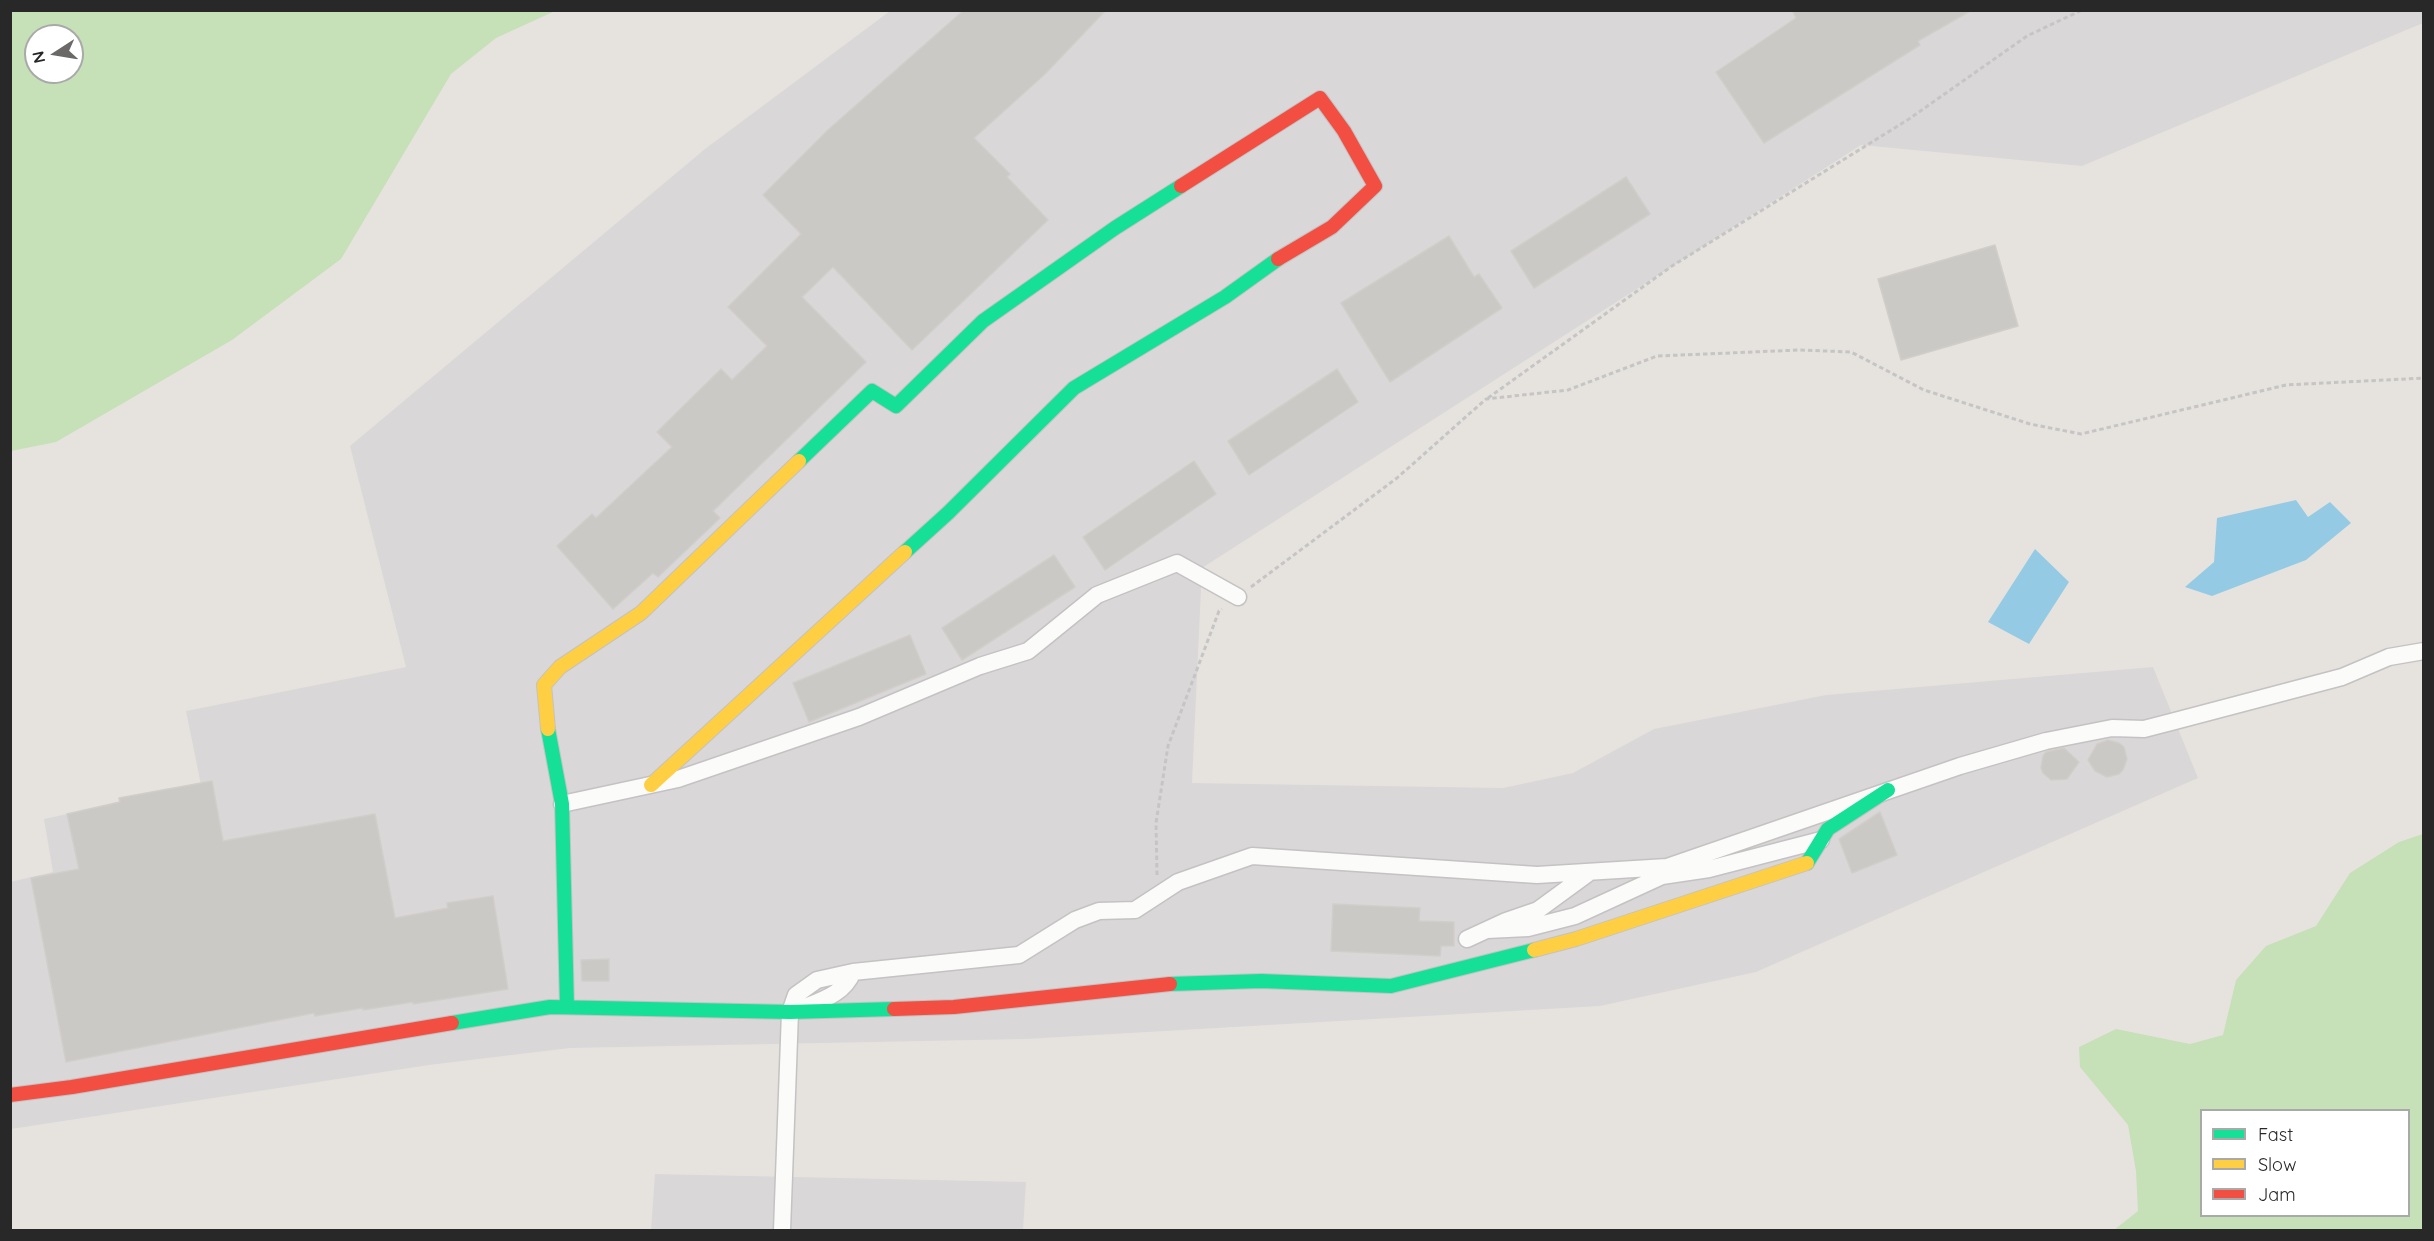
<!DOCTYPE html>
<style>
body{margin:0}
#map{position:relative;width:2434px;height:1241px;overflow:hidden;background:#e6e3de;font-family:Quicksand,sans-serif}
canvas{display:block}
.frame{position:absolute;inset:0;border:12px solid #282828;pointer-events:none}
.legend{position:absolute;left:2200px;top:1109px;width:210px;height:108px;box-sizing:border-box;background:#fff;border:2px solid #a9a9a9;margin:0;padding:8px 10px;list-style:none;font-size:18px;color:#282828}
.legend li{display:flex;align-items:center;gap:12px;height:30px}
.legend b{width:30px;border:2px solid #a9a9a9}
.north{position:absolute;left:24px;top:24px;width:60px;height:60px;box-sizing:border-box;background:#fff;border:2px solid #a9a9a9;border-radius:50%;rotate:258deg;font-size:16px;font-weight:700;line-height:24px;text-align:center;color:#282828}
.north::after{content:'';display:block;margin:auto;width:21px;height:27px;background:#6a6968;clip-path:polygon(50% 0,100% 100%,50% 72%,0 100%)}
</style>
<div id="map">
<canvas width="2434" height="1241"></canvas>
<div class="frame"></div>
<ul class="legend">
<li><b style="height:8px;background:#16e098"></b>Fast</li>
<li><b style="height:8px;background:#ffcf43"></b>Slow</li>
<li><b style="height:8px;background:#f24e42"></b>Jam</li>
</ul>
<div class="north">N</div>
</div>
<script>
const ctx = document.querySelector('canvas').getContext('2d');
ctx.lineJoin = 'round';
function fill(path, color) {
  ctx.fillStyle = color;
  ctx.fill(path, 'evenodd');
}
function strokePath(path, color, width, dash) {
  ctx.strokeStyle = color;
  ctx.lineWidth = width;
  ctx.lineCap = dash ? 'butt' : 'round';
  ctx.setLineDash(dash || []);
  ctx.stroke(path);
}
fill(new Path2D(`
 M890 11H2423V23L2082 166 1861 145 1202 568 1192 783 1503 788 1573 773 1654 729 1826 695 2153 667 2198 778 1756 972 1600 1006 1026 1039 570 1048 429 1065 11 1129 10 882 53 872 44 819 201 785 186 711 406 667 350 446 705 149Z
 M655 1174 1026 1182 1023 1230H651Z`), '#dad7d9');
fill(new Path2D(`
 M11 10H555V11L496 38 451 74 341 259 232 340 56 442 11 451ZM36 36H72V72H36Z
 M2423 834V1230H2114L2138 1211 2136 1171 2128 1125 2080 1067 2079 1047 2116 1029 2190 1044 2223 1035 2236 980 2266 946 2316 926 2350 873 2399 842ZM2202 1110H2408V1216H2202Z`), '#c6e0b8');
fill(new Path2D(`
 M2296 500 2308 517 2330 502 2351 523 2306 560 2212 596 2185 587 2214 562 2217 518Z
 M2035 549 2069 582 2029 644 1988 622Z`), '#95cae4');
const building = new Path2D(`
 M964 10H1106L1045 74 974 138 1010 174 1007 177 1048 220 912 350 833 267 802 297 866 362 713 511 720 518 658 577 653 573 613 609 557 546 592 514 596 518 672 447 657 432 721 369 732 380 767 346 728 307 801 234 763 195 828 130Z
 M1792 10H1972L1918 41 1920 45 1764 143 1716 72 1796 18Z
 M1626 177 1650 214 1534 288 1511 251Z
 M1449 236 1474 277 1479 274 1502 308 1390 382 1341 303Z
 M1995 245 2018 326 1901 360 1878 279Z
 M1337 369 1358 402 1249 475 1228 441Z
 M1194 461 1216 494 1105 570 1083 537Z
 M1054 555 1075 587 962 660 942 628Z
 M910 635 926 674 809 722 793 683Z
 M2108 740 2119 743 2124 747 2127 759 2123 770 2119 774 2107 777 2095 771 2088 760 2097 744Z
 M2064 748 2079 762 2067 779 2051 780 2043 773 2041 768 2043 756 2046 752Z
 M212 781 223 841 375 814 395 918 448 908 447 903 493 896 508 989 413 1004V1002L363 1010V1008L315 1016 314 1013 66 1062 31 878 79 869 67 814 120 802 119 798Z
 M1880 812 1897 855 1852 873 1839 839Z
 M1333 904 1420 908 1419 921 1454 922V946H1441L1440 956 1331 951Z
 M609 959V981H582L581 960Z`);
fill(building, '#cbc9c5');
strokePath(building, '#d1ceca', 1.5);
const street = new Path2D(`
 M562 804 678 779 859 717 980 666 1028 651 1097 595 1177 563 1238 597
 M1487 930 1528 928 1575 916 1662 876 1709 869 1821 840
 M1467 939 1506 921 1538 910 1590 872
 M805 1007C825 999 844 993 853 972
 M782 1230 790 1012 796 995 817 980 853 972 1019 955 1075 920 1099 911 1135 910 1178 882 1252 856 1537 875 1667 867 1960 766 2046 741 2112 728 2144 729 2175 721 2342 677 2389 657 2424 651`);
const fast = new Path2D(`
 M799 461 872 391 896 406 983 321 1115 228 1181 186
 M905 552 948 513 1074 388 1225 297 1278 259
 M548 729 562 804 567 1007
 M1807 863 1828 829 1888 790
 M1170 984 1261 981 1391 986 1534 950
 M452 1023 550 1007 790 1012 894 1009`);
const slow = new Path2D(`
 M548 729 544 685 560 667 641 613 799 461
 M651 785 905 552
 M1534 950 1576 939 1807 863`);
const jam = new Path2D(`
 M1181 186 1320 98 1344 131 1375 186 1332 227 1278 259
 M894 1009 954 1007 1170 984
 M10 1095 72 1087 452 1023`);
strokePath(street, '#c4c2c3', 19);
strokePath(fast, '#c4c2c3', 16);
strokePath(slow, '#c4c2c3', 16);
strokePath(jam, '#c4c2c3', 16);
strokePath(new Path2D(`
 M1488 398 1672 266 1909 119 2027 36 2082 10
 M1251 587 1397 478 1486 399 1568 390 1657 356 1800 350 1851 352 1924 390 2030 424 2081 434 2286 385 2424 378
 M1157 875 1156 823 1168 746 1219 611 1222 609`), '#c6c5c5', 3, [4.5, 3]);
strokePath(street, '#fbfbfa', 16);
strokePath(fast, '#16e098', 14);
strokePath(slow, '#ffcf43', 14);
strokePath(jam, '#f24e42', 14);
</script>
